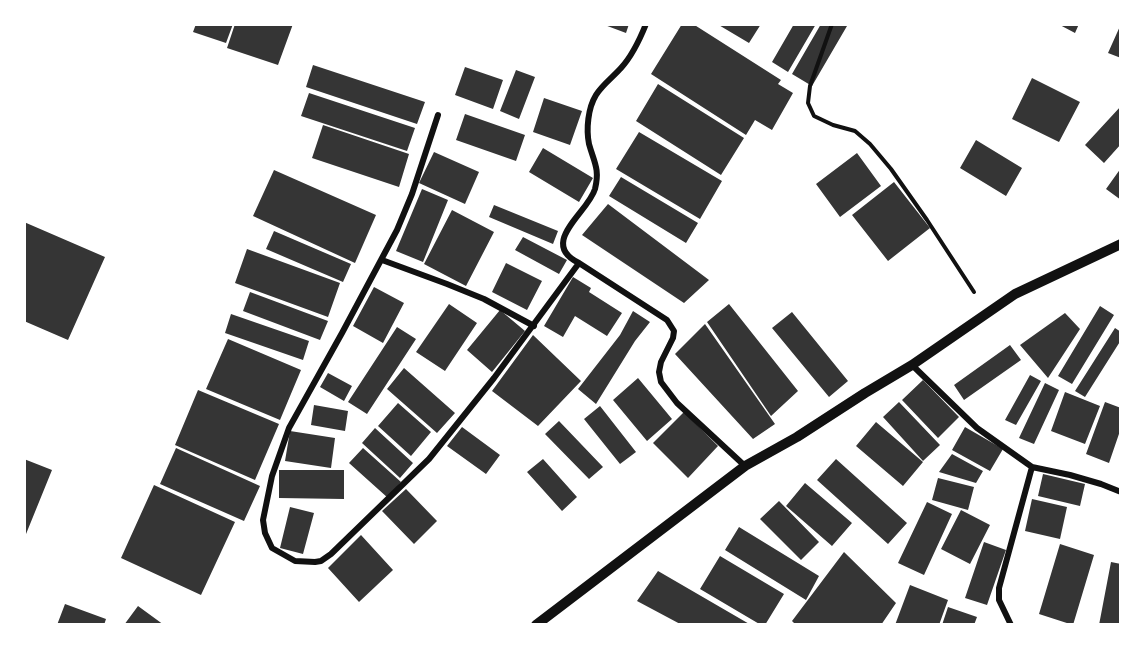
<!DOCTYPE html>
<style>
body{margin:0}
#map{position:relative;width:1145px;height:649px;overflow:hidden;background:#fff;font-family:Lato,sans-serif}
canvas{display:block}
.frame{position:absolute;inset:0;border:26px solid #fff;pointer-events:none}
</style>
<div id="map">
<canvas width="1145" height="649"></canvas>
<div class="frame"></div>
</div>
<script>
const ctx = document.querySelector('canvas').getContext('2d');
ctx.lineJoin = 'round';
function fill(path, color) {
  ctx.fillStyle = color;
  ctx.fill(path, 'evenodd');
}
function strokePath(path, color, width, dash) {
  ctx.strokeStyle = color;
  ctx.lineWidth = width;
  ctx.lineCap = dash ? 'butt' : 'round';
  ctx.setLineDash(dash || []);
  ctx.stroke(path);
}
fill(new Path2D(`
 M196 24H233L226 43 193 32Z
 M235 24H293L278 65 227 48Z
 M602 24H629L626 33Z
 M682 24H693L781 80 778 84 793 93 772 130 755 120 746 135 651 74Z
 M717 24H761L749 43Z
 M794 24H816L788 72 772 62Z
 M821 24H844L847 26 812 86 792 74Z
 M1058 24H1079L1075 33Z
 M1121 24V58L1108 53Z
 M313 65 425 102 417 124 306 87Z
 M465 67 503 80 493 109 455 95Z
 M516 70 535 77 519 119 500 111Z
 M1032 78 1080 102 1059 142 1012 119Z
 M658 84 744 138 721 175 636 121Z
 M309 93 415 128 407 151 301 116Z
 M544 98 582 111 570 145 533 132Z
 M1121 106V144L1104 163 1085 145Z
 M465 114 525 135 516 161 456 140Z
 M323 125 409 154 399 187 312 158Z
 M639 132 722 181 700 219 616 169Z
 M976 140 1022 168 1006 196 960 168Z
 M543 148 593 178 579 202 529 172Z
 M434 152 479 172 465 204 419 183Z
 M857 153 881 186 840 217 816 184Z
 M1121 168V200L1106 189Z
 M274 170 376 215 355 263 253 216Z
 M621 177 698 223 686 243 609 196Z
 M894 182 930 228 888 261 852 215Z
 M422 189 448 200 423 262 396 251Z
 M608 204 709 280 684 303 582 235Z
 M494 205 558 231 553 244 489 217Z
 M452 210 494 232 466 286 424 264Z
 M24 222 105 257 68 340 24 321Z
 M274 231 351 264 343 282 266 249Z
 M523 237 567 260 559 274 515 250Z
 M247 249 340 283 328 317 235 283Z
 M506 263 542 281 527 310 492 292Z
 M573 277 591 288 589 292 622 313 607 336 575 316 563 337 544 326Z
 M374 287 404 303 383 343 353 326Z
 M250 292 328 321 320 340 243 311Z
 M449 304 477 323 445 371 416 352Z
 M729 304 798 391 771 416 707 322Z
 M1100 306 1114 315 1072 384 1058 376Z
 M500 310 525 331 492 372 467 350Z
 M633 311 650 322 635 341 596 404 578 389 620 335Z
 M792 312 848 381 829 397 772 328Z
 M1065 313 1080 329 1048 378 1020 345Z
 M231 314 309 341 303 360 225 333Z
 M705 324 775 424 753 439 675 354Z
 M397 327 416 339 367 414 348 402Z
 M1115 328 1121 332V340L1085 397 1075 391Z
 M533 335 581 381 538 426 492 391Z
 M228 339 301 370 280 420 206 389Z
 M1010 345 1021 360 964 400 954 385Z
 M404 368 455 413 437 433 387 389Z
 M328 373 352 386 344 401 320 387Z
 M1030 375 1041 381 1016 425 1005 420Z
 M638 378 672 419 647 441 613 400Z
 M923 380 959 417 938 438 902 400Z
 M1045 383 1059 390 1034 444 1019 438Z
 M198 390 279 424 255 480 175 445Z
 M1065 392 1100 406 1085 444 1051 431Z
 M899 402 940 445 923 461 883 417Z
 M1105 402 1121 408V428L1109 463 1086 454Z
 M398 403 431 432 411 456 378 426Z
 M314 405 348 411 345 431 311 425Z
 M600 406 636 452 620 464 584 419Z
 M684 412 718 446 688 478 653 443Z
 M559 421 603 467 589 479 545 434Z
 M876 422 923 462 903 486 856 446Z
 M462 427 500 455 486 474 447 446Z
 M965 427 1003 449 990 471 952 450Z
 M375 428 413 463 400 478 362 443Z
 M290 431 335 438 331 468 285 461Z
 M176 448 260 486 244 521 160 484Z
 M363 448 401 482 388 498 349 463Z
 M952 454 983 471 976 483 939 472Z
 M24 459 52 470 24 539Z
 M543 459 577 497 562 511 527 472Z
 M836 459 907 523 888 544 817 480Z
 M279 470H344V499L279 498Z
 M1043 474 1085 484 1080 506 1038 496Z
 M938 478 974 487 968 510 932 500Z
 M805 483 852 523 832 546 786 506Z
 M154 485 235 522 201 595 121 558Z
 M406 489 437 521 414 544 382 511Z
 M1032 499 1067 507 1060 539 1025 531Z
 M779 501 819 542 801 560 760 519Z
 M927 502 952 514 924 575 898 563Z
 M290 507 314 513 303 554 280 548Z
 M961 510 990 525 970 564 941 549Z
 M739 527 819 576 806 600 725 550Z
 M361 535 393 570 359 602 328 568Z
 M984 542 1006 550 987 605 965 598Z
 M1060 544 1094 555 1073 625 1039 614Z
 M844 552 896 603 881 625H796L792 621Z
 M720 556 784 594 765 625H761L700 589Z
 M1111 562 1121 564V625H1099Z
 M658 571 751 625H682L637 601Z
 M910 585 948 600 939 625H895Z
 M65 604 106 619 104 625H57Z
 M138 606 164 625H124Z
 M948 607 977 617 974 625H942Z`), '#353535');
strokePath(new Path2D(`
 M832 24 810 86 808 103 814 116 833 125 855 131 870 144 891 169 927 220 974 292`), '#111', 4);
strokePath(new Path2D(`
 M646 24C640 39 632 56 621 68 613 77 602 85 596 95 588 108 586 129 589 144 594 162 600 169 595 189 588 213 538 243 579 263L667 320 674 331 673 338 661 362 659 372 661 382 677 403 745 466
 M438 115 412 194 397 230 342 333 289 428 272 476 263 520 265 533 272 548 295 561 315 562 321 561 331 554 429 459 494 378 579 263
 M382 260 447 284 484 299 534 326
 M912 365 977 428 1032 467 1070 475 1101 484 1121 492
 M1011 625 999 600V588L1032 467`), '#111', 6);
strokePath(new Path2D(`
 M536 625 745 466 797 437 865 393 912 365 1015 294 1121 244`), '#111', 10);
</script>
